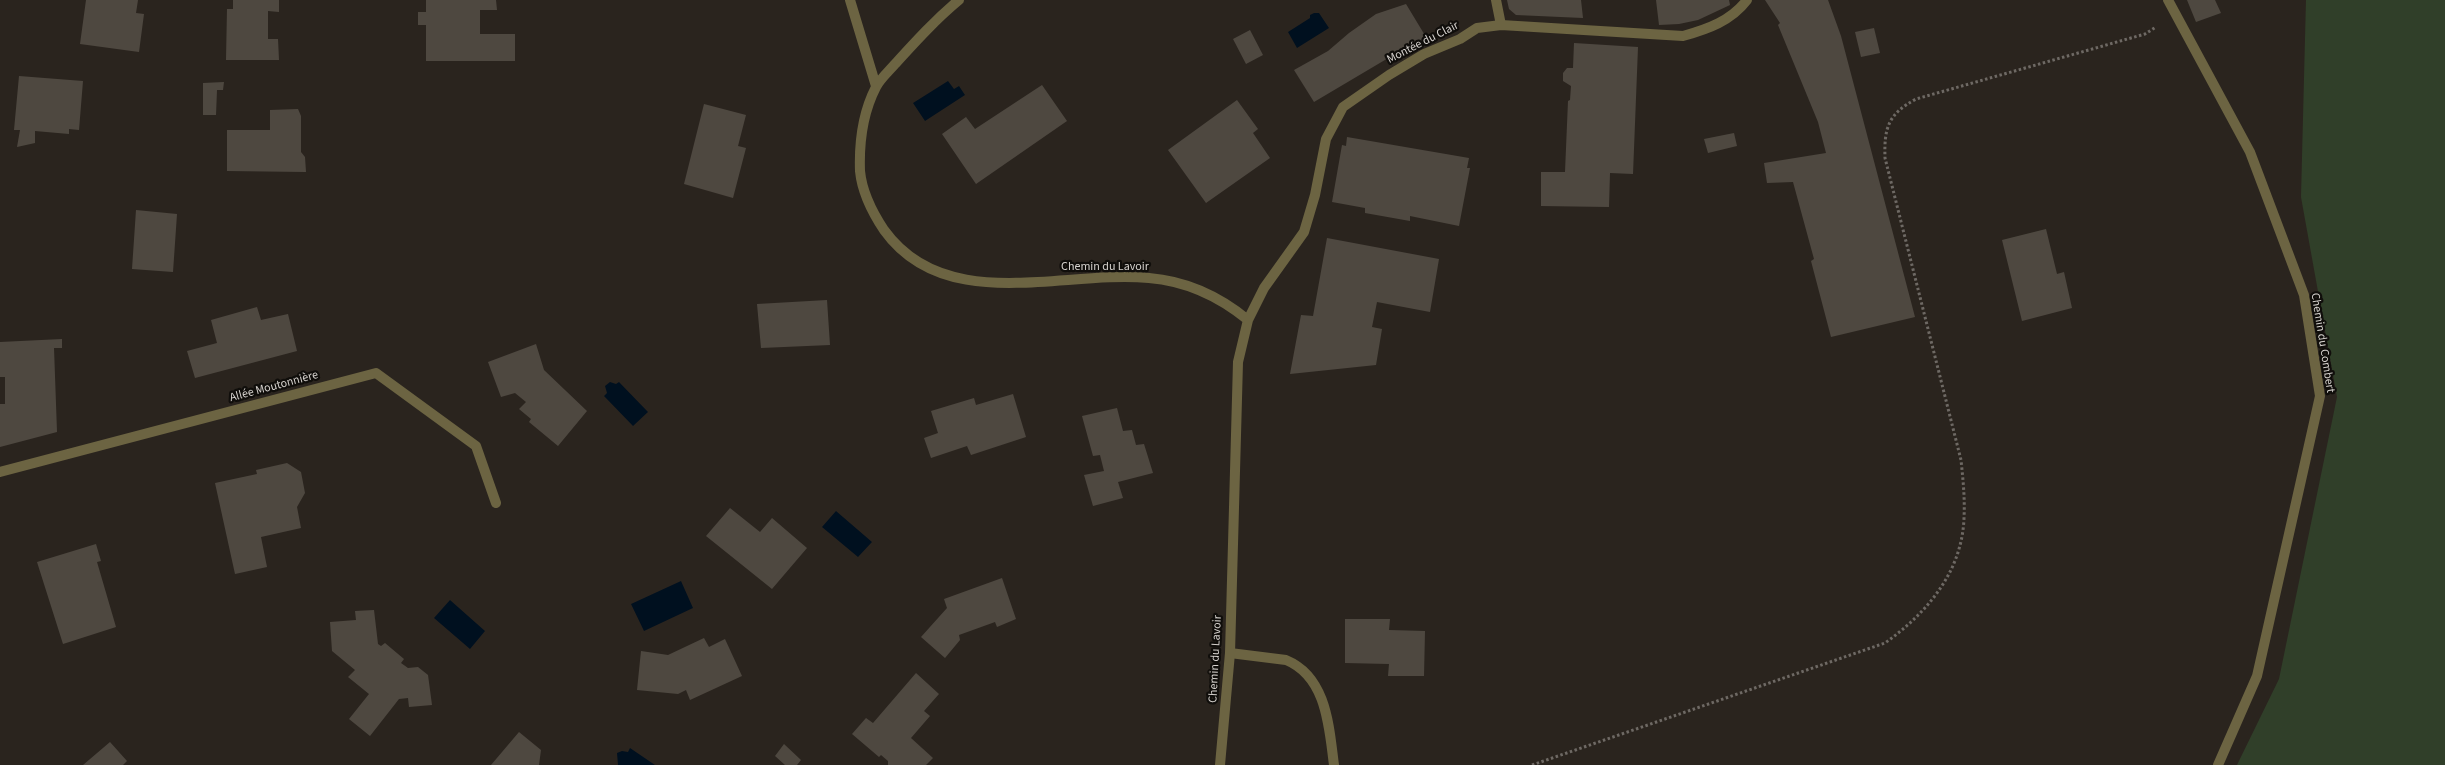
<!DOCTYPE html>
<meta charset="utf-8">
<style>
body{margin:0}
canvas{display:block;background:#2a241e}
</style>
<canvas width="2445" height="765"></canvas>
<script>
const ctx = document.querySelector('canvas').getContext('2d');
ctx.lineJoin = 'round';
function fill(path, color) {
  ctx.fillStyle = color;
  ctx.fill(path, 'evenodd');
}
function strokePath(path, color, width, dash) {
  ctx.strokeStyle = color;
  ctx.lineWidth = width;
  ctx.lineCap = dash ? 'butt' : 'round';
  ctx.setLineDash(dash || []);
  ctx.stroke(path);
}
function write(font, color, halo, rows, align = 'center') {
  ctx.font = font + ' "Source Sans 3",sans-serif';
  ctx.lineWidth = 4.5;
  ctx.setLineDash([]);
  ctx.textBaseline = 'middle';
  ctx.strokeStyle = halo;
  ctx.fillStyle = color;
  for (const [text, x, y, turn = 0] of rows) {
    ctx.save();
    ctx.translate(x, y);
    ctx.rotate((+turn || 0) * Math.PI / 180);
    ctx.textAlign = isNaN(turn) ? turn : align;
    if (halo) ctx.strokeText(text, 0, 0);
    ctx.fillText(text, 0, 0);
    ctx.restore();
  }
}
fill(new Path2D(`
 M2306 0H2445V765H2237L2279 679 2337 397 2301 197Z`), '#303f29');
fill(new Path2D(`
 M1314 13H1319L1329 28 1297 48 1288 32 1310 18V15Z
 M948 81 954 89 959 86 965 95 925 121 913 103Z
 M610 382 616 384 619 382 648 412 633 426 604 396 607 393 605 386Z
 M836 511 872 542 858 557 822 527Z
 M681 581 693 608 644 631 631 604Z
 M450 600 485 631 470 649 434 618Z
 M630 748 655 765H618L617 753 622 751 628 752Z`), '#00101f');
fill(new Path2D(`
 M86 0H138L136 13 144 14 139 52 80 44Z
 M233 0H279V12L268 11V39H278L279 60H226L227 9H233Z
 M426 0H496L497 10H480V34H515V61H426V25H418V12H426Z
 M1507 0H1581L1583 18 1516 15 1509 9Z
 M1656 0H1729L1730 5 1698 20 1679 24 1659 25Z
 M1765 0H1828L1841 36 1915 317 1831 337 1811 261 1814 259 1793 182 1767 183 1764 163 1826 153 1818 122 1778 25 1780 23Z
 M2187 0H2215L2221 13 2196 22Z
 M1406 4 1429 42 1395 54 1314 102 1294 70 1328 51 1349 33 1376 14Z
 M1874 28 1880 53 1861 57 1855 32Z
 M1250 30 1263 55 1246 64 1233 39Z
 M1574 43 1638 47 1633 174 1610 173 1609 207 1541 206V172H1565L1568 101 1570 100 1571 86 1563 81V73L1567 68H1573Z
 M19 76 83 81 79 130 69 129V134L35 131V143L17 147 20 130H14Z
 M224 82 223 90H217L216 115H203V83Z
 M1042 85 1067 121 976 184 942 134 966 117 975 129Z
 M1237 100 1258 129 1253 133 1270 158 1206 203 1168 150Z
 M704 104 746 115 738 146 746 148 733 198 684 184Z
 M298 109 301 116V152L305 157 306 172 227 171V130H270V110Z
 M1734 133 1737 146 1708 153 1704 139Z
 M1347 137 1469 158 1467 168H1470L1459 226 1410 216V221L1365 213V208L1332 202 1342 145 1346 146Z
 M136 210 177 214 173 272 132 269Z
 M2046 229 2057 274 2064 272 2072 308 2022 321 2002 240Z
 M1327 238 1439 259 1430 312 1377 302 1372 327 1382 329 1376 365 1290 374 1301 315 1313 316Z
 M827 300 830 345 761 348 757 304Z
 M257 307 261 320 288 314 297 351 195 378 187 351 217 343 211 320Z
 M62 339V348H54L57 432 0 447V404H5V377H0V342Z
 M536 344 544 370 587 411 558 446 529 422 531 419 519 409 526 402 515 393 501 397 488 362Z
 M1013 394 1026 437 971 455 967 446 931 458 924 438 938 433 931 411 974 398 976 405Z
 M1117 408 1123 431 1132 430 1136 445 1144 444 1153 473 1118 482 1123 498 1093 506 1084 475 1104 471 1100 455 1093 456 1082 416Z
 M287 463 301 472 305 493 297 507 301 528 261 537 267 567 235 574 215 483 257 474 256 470Z
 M730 508 760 532 772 518 807 548 772 589 706 536Z
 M96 544 101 561 97 562 116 627 63 644 37 562Z
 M1002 578 1016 619 997 627 995 622 959 635 960 640 945 658 921 637 947 608 944 599Z
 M374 610 378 644 381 646 385 643 404 659 401 663 408 668 418 667 428 675 432 705 409 707 408 698 399 699 370 736 349 719 369 694 348 677 355 670 332 651 330 622 356 620 355 611Z
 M1345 619H1390L1389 630 1425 631 1424 676H1388L1389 664 1345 663Z
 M704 638 709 647 725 639 742 676 690 700 686 690 678 694 637 690 641 651 668 655Z
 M916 673 939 694 924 711 930 716 911 738 933 758 926 765H888V761L881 755 879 757 852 734 866 718 873 723Z
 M519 732 541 750 539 765H491Z
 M110 742 127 761 123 765H83Z
 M784 744 801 760 797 765H785L775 756Z`), '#4e4840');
strokePath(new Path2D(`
 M1532 765 1885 643C1927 613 1962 572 1964 518 1965 498 1963 479 1961 460L1885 158C1884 128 1888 114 1916 99L2145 34 2156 27`), '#6e6964', 3, [2.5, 2.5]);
strokePath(new Path2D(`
 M1230 653 1286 660C1327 677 1329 727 1334 765`), '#6c6442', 10);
strokePath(new Path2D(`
 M850 0 876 86
 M959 0C935 20 916 41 895 64 889 71 880 79 876 87 862 114 859 142 860 171 862 192 872 212 884 230 945 315 1061 270 1149 278 1186 281 1220 297 1248 320
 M1496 0 1501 25
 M2168 0 2250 152 2304 295 2320 396 2257 676 2218 765
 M0 472 376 373 476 446 496 503
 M1220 765 1230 653 1238 362 1248 320 1264 288 1304 232 1315 195 1326 139 1343 107 1389 75 1424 54 1460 39 1477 28 1501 25 1683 36C1708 29 1731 21 1747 0`), '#6c6442', 10);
write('12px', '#d6d2ce', '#100e0b', [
 ["Montée du Clair",1423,43,-27],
 ["Chemin du Lavoir",1105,267],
 ["Chemin du Combert",2322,343,81],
 ["Allée Moutonnière",274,387,-15],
 ["Chemin du Lavoir",1216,659,-87]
]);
</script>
